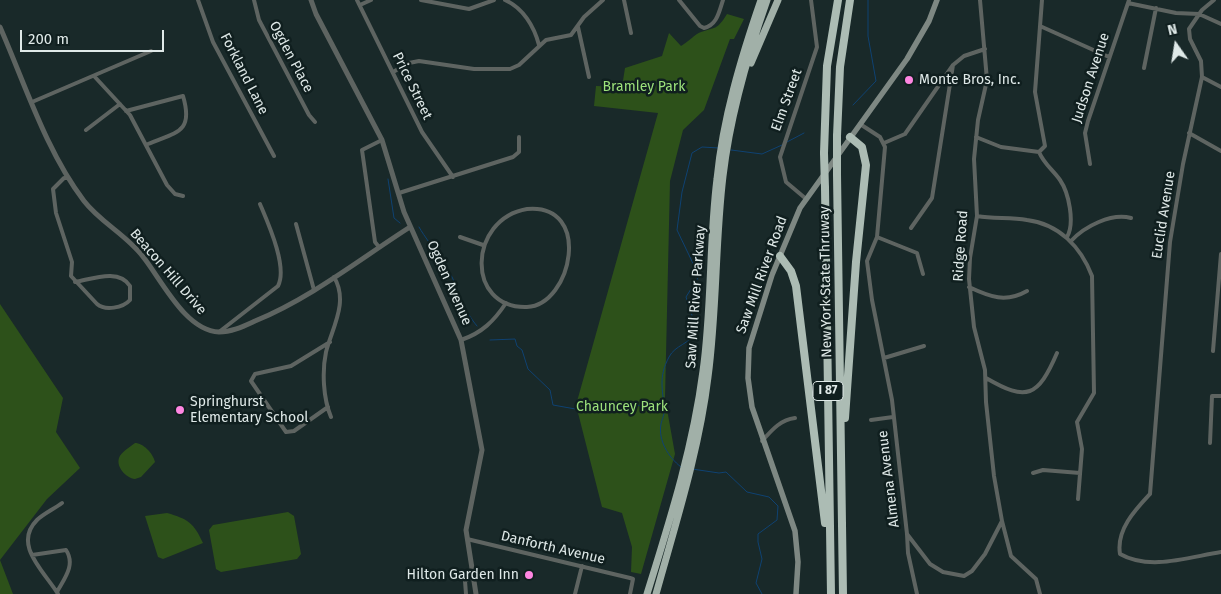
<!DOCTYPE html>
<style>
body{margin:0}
#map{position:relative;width:1221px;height:594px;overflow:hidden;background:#192929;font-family:"Fira Sans",sans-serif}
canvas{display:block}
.north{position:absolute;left:1151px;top:20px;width:50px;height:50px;-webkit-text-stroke:4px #101f1f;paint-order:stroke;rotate:347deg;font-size:14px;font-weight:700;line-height:20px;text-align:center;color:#dfe9e8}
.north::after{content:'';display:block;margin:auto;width:18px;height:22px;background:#dfe9e8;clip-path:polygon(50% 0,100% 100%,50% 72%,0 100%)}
.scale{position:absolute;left:20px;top:30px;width:144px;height:22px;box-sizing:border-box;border:2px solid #dfe9e8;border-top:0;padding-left:6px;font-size:15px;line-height:18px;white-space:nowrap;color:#dfe9e8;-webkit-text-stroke:4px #101f1f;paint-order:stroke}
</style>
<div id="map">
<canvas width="1221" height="594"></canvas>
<div class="north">N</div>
<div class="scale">200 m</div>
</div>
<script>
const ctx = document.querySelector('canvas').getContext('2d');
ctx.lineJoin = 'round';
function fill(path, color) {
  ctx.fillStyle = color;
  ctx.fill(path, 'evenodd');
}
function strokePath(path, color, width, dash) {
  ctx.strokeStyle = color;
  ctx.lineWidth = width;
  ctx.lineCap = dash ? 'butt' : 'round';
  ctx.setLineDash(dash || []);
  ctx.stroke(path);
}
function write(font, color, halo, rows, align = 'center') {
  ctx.font = font + ' "Fira Sans",sans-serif';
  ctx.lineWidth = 5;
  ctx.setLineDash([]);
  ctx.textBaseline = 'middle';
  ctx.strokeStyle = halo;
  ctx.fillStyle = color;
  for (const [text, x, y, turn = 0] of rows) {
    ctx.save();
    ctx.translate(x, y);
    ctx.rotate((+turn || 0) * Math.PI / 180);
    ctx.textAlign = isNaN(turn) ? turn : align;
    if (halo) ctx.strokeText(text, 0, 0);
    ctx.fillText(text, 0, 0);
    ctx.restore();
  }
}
fill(new Path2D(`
 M727 14 744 19 734 39H730L704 110 683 130 670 181 665 398 675 454 641 574 631 572 632 547 622 513 602 507 576 405 658 113 594 106 596 86 622 87 625 68 662 56 669 33 681 46C687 43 695 34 701 32 716 27 717 30 727 14Z
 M0 304 63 398 56 432 80 468 47 499 0 560 13 594H0Z
 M135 443C143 443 153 453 155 462L141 477 135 479C126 478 116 467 119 458 121 452 130 447 135 443Z
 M288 512 294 516 301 554 297 559 221 572 216 569 209 530 213 525Z
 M167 513C188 519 194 523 203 543L163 559 158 557 145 516Z`), '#2d511a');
strokePath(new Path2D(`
 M853 105 876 81 868 36V0
 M787 142 804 133
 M731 150 762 154 782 145
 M388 179 394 218 400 223
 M419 227C430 247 461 278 458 302 466 308 470 318 477 326
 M490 340 515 339 517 346 522 350 528 369 550 390 553 405 581 410 591 402 596 409 613 404 664 407
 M681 467C668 457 658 440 661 424 662 419 665 414 664 409 663 388 658 378 669 357 675 345 690 344 697 331L686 297 699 276 677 230 682 192 692 153 702 147 719 148
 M692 469 719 473 726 472 747 492 769 497 778 506 777 520 758 534V542L762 559 756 583 762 594`), '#0f4272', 1);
strokePath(new Path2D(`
 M198 0 213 42 274 156
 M254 0 259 20 309 115 315 122
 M357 0 422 132 453 177
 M421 0 469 9 494 0
 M505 0C523 8 534 26 539 45
 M624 0 631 33
 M679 0 700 26 704 28C717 25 719 12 723 0
 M1214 0 1202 10 1189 29 1190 39 1201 61 1202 77 1183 164 1170 242 1150 494C1135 510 1116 530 1120 554 1150 571 1189 557 1221 552
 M1128 3 1176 13 1199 14 1221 24
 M360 5 371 0
 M1040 26 1109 57
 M578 27 589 77
 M1144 68 1156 8
 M393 72 409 63 419 61 474 69H510L519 65 546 40 571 35 584 17 603 0
 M94 76 130 115 167 185 175 194 183 196
 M1202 77 1221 87
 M32 102 151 51
 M126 111 183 96C194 133 176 132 148 144
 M860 124 880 137 885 147 877 237 867 261 872 300 892 400 907 534 908 553 917 594
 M86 130 120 104
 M1189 133 1221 151
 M976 137 1001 147 1039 152
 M884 143 905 134 953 65 964 56 985 49
 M1039 152 1045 146 1035 92 1042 0
 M1039 152C1044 164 1053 170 1060 180 1069 193 1075 223 1067 237
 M1090 164 1085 133 1088 121 1129 0
 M68 178H64L53 189 56 213 72 262 71 276 97 304C105 311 123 308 130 300V286C119 268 92 279 75 282
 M399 193 513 157 519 152V137
 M805 198 786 182 780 157 817 47 811 0
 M527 209C593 203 572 305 527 307 465 309 468 219 527 209Z
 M977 216C994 219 1010 217 1027 220 1059 224 1081 247 1092 276L1094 393 1077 422 1082 449 1078 499
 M296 224 314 290
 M911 228 932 198 953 65
 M460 237 483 245
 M877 237 917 253 923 274
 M1071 241C1085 226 1111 213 1131 218
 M379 247 375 242 362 150 382 140
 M969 287C990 297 1006 303 1027 291
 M219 332 278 286C288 267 268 223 260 204
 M461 340C482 333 494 321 506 303
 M1213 351 1221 254
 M884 358 924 346
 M986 378C1027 402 1038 397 1057 353
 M328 407 294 431 286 432 251 381 255 374 291 366 330 342
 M331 417C323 398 322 371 326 352 332 328 349 302 334 277
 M871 420 893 417
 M762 441C772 430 780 420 795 418
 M1210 443 1212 396H1221
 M1033 473 1043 470 1080 473
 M1002 521 1011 556 1036 579 1040 594
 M907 534 930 564 943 572 964 576 972 571 985 554 1002 521 994 476 986 402 985 370 974 327 969 279 970 258 977 216 974 159 978 120 987 80 980 0
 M467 539 630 578 633 579 630 594
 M32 555 66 550C76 565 64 579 57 592
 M58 594C45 572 12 545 37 520 43 514 54 509 62 503
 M466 594 465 581 473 576
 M575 594 582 566`), '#5e6461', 4);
strokePath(new Path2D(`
 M311 0 316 14 382 140 404 212 461 340 482 450 466 530 476 594
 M0 27C25 84 46 151 84 201 101 223 127 235 144 258 162 281 186 331 219 332 232 332 244 326 255 321 311 298 360 259 410 227`), '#5e6461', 5);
strokePath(new Path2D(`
 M796 594 798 562 795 531 752 407 748 378 749 348 772 275 800 208 907 59 929 21 937 0`), '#7e8883', 5.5);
strokePath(new Path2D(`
 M751 63 778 0
 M647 594C670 520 693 448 703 371 712 307 709 243 717 179 723 118 741 58 761 0
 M656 594C676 522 699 451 708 377 717 310 715 243 723 176 730 116 747 57 767 0`), '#a1b0a8', 7);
strokePath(new Path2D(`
 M837 136 840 67 850 0
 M824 153 827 66 838 0
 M837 174 843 594
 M825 188 831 594
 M780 256 791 271 796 286 825 523
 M845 418 856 262 866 165 862 147 850 137`), '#acbcb4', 8);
strokePath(new Path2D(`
 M837 136V174
 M824 153 825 188`), '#acbcb4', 8);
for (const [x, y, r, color] of [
 [909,80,5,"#fe86e1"],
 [180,410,5,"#fe86e1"],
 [529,575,5,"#fe86e1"]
]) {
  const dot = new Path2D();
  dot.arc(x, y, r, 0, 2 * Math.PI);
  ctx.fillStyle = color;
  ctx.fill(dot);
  strokePath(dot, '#101f1f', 2);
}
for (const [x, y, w] of [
 [828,391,30]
]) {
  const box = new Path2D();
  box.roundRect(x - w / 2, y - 9.5, w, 19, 4);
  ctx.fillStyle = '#101f1f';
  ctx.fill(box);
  strokePath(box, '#dfe9e8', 1);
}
write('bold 12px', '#dfe9e8', null, [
 ["I 87",828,391]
]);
write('14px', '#dfe9e8', '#101f1f', [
 ["Ogden Place",291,57,62],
 ["Forkland Lane",244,74,63],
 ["Judson Avenue",1091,78,-72],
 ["Price Street",412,86,64],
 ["Elm Street",787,100,-70],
 ["Euclid Avenue",1164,215,-81],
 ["Ridge Road",961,246,-86],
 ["Beacon Hill Drive",168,272,49],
 ["Saw Mill River Road",762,275,-70],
 ["New York State Thruway",826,282,-91],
 ["Ogden Avenue",449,283,66],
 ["Saw Mill River Parkway",696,297,-86],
 ["Almena Avenue",889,479,-97],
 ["Danforth Avenue",553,548,13]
]);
write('14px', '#dfe9e8', '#101f1f', [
 ["Monte Bros, Inc.",919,80],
 ["Springhurst",190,402],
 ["Elementary School",190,418],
 ["Hilton Garden Inn",519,575,"right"]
], 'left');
write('14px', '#9ce17b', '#101f1f', [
 ["Bramley Park",644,87],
 ["Chauncey Park",622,407]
]);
</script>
